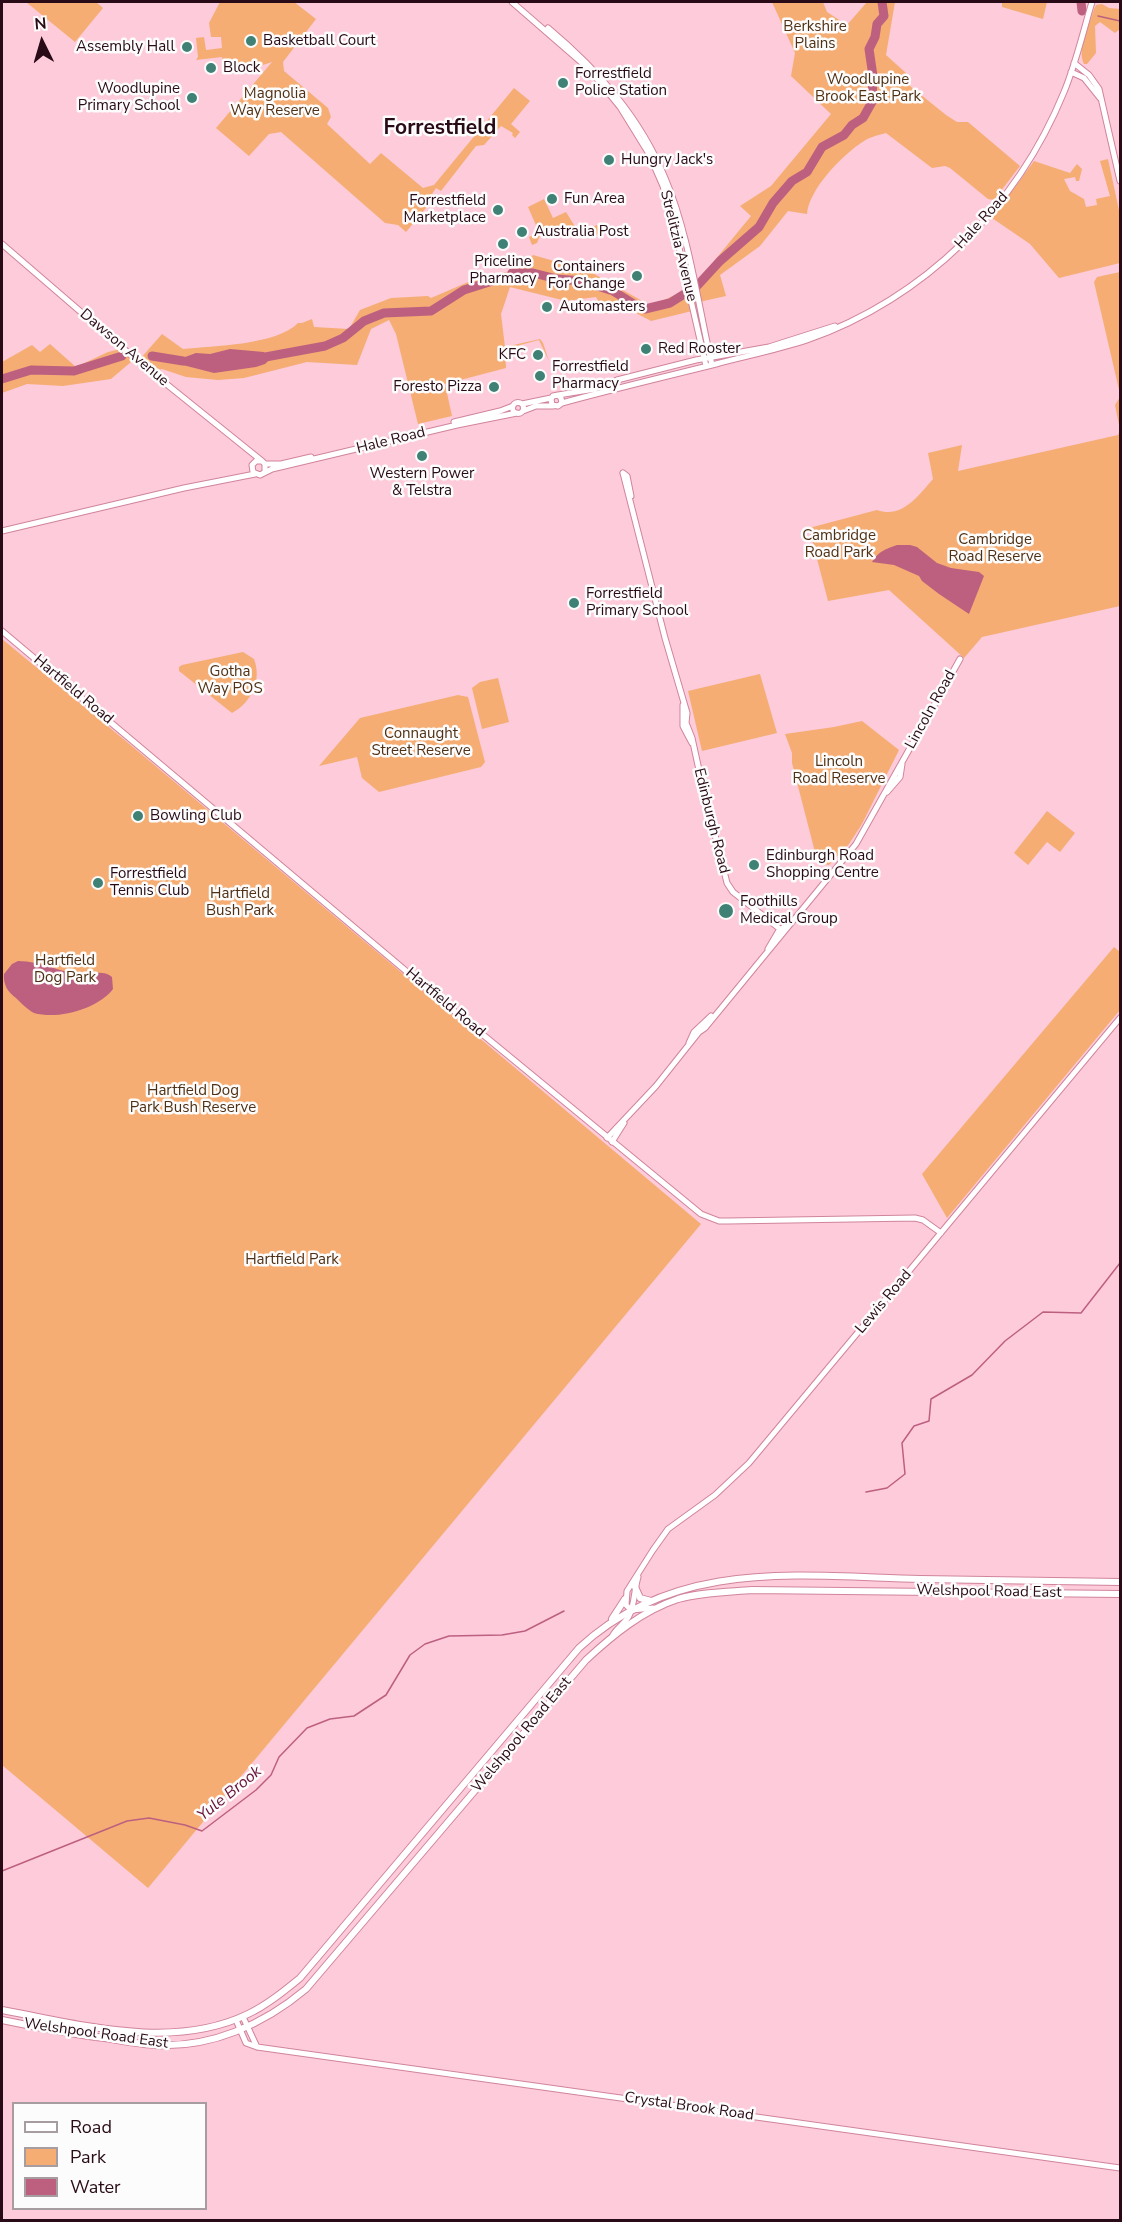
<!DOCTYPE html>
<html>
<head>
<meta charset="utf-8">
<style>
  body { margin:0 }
  #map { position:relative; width:1122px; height:2222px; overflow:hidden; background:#fdcbda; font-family:"Nunito Sans",sans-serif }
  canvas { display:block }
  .frame { position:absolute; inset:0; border:3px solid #280b16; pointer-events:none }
  .legend { position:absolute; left:12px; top:2102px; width:195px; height:108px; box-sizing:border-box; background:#fcfcfc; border:2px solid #a79ca0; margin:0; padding:8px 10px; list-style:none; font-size:18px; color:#280b16 }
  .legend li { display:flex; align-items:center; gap:12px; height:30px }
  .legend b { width:30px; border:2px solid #a79ca0 }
  .north { position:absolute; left:12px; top:12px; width:60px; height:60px; -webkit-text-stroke:4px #fcfcfc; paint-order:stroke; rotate:355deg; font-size:16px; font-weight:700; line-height:24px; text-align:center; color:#280b16 }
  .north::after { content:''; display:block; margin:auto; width:21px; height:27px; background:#280b16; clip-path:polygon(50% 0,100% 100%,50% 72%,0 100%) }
</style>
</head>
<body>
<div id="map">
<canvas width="1122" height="2222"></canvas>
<div class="frame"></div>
<ul class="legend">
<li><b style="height:8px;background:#fff"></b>Road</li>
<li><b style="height:16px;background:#f5ad73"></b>Park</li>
<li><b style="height:16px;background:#bd6080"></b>Water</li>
</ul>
<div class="north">N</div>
</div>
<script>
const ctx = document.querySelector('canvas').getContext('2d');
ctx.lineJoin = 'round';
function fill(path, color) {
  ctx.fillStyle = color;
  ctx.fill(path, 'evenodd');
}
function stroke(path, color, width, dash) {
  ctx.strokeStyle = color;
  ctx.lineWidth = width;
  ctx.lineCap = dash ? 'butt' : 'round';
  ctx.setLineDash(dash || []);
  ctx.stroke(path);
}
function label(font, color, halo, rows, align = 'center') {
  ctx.font = font + ' "Nunito Sans",sans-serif';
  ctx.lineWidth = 5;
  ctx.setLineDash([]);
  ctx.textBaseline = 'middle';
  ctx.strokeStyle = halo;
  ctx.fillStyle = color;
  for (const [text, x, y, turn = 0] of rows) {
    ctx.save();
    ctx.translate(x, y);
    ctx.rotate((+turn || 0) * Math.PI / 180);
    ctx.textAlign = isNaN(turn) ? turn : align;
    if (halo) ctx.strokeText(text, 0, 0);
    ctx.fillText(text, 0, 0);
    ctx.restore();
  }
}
const green = new Path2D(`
  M 26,2 L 96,2 L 103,8 L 75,42 Z
  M 220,2 L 294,2 L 316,19 L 283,62 L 284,71 L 328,108 L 331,117 L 327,124 L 370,164 L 381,153 L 423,188 L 434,185 L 514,88 L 530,101 L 511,124 L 520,132 L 515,138 L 512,135 L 513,133 L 501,126 L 484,145 L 476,146 L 441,191 L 436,188 L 432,194 L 435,197 L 406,232 L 398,225 L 385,223 L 281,132 L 269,134 L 249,156 L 216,128 L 272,62 L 239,73 L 225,74 L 222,57 L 196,60 L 198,57 L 196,38 L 204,37 L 206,50 L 222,48 L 221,37 L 211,37 L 209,23 Z
  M 772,2 L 823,2 L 827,12 L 847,25 L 867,2 L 895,2 L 886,55 L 906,73 L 910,86 L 946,115 L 957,122 L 968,122 L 1020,166 L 994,200 L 988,199 L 950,168 L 945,166 L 932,168 L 886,133 C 879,135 870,137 864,141 C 843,154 809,189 807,214 L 788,211 L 760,246 L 720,275 L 726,296 L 699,302 L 692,311 L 651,321 L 623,306 L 606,314 L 596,297 L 566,301 L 510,287 L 501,314 L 505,347 L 540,339 L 543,343 L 549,361 L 539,340 L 505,349 L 506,368 L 445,384 L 452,416 L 418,424 L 396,334 L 389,320 L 371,329 L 357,365 L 307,362 L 244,378 L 218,380 L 186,377 L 162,369 L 154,371 L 131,362 L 111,379 L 63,386 L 27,384 L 2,393 L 2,362 L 32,345 L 40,352 L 50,344 L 76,367 L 108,352 L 125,348 L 140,359 L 162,334 L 183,349 C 213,346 277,345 298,323 L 302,323 L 312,319 L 314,327 L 349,329 L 360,310 L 391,298 L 428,296 L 431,298 L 473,280 L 518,269 L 533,255 L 589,271 L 651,306 L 688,289 L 701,277 L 751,216 L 740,206 L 771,186 L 831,114 L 791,76 L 795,53 Z
  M 1002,2 L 1047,2 L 1043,19 L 1002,7 Z
  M 1102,4 L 1109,8 L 1120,9 L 1120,29 L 1115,33 L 1100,22 L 1095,26 L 1096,53 L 1087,64 L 1084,64 C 1076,49 1090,24 1094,9 L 1096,5 Z
  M 1108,159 L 1120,215 L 1120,263 L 1059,278 L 1030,244 L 992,218 L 1034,161 L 1070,173 L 1077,164 L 1082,169 L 1079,181 L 1076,181 L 1075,177 L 1064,179 L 1070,191 L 1084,199 L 1086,207 L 1097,205 L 1096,199 L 1110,196 L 1100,161 Z
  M 544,199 L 553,218 L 566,212 L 574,225 L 577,227 L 582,225 L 584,230 L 597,225 L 601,233 L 593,236 C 579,230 554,225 541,233 L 537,243 L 532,245 L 529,237 L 539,232 L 528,207 Z
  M 1120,272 L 1120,394 L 1094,282 L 1097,277 Z
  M 1120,397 L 1120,606 L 982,637 L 964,658 L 889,590 L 828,601 L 809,528 L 877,510 C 902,519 918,496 933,479 L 928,453 L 962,445 L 958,471 L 1118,435 L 1120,430 L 1115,405 Z
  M 2,639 L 127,742 L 701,1224 L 148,1888 L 2,1765 Z
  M 243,652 L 254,659 C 262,680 252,702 232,713 L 179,671 L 179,667 L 182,665 Z
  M 760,674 L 777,733 L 702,751 L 688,691 Z
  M 498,678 L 509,722 L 482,729 L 472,688 L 480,682 Z
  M 458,695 L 468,697 L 485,762 L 481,767 L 379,792 L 362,778 L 357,757 L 319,766 L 360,718 Z
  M 862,721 L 899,750 L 862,824 L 849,844 L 829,865 C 822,864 818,862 816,856 L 792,763 L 792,753 L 785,734 L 834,727 Z
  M 1047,811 L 1075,833 L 1060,852 L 1047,842 L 1028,865 L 1014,853 Z
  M 1114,947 L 1120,952 L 1120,1010 L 947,1218 L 922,1174 Z`);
const water = new Path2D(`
  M 230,349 L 264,352 L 270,359 L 265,364 L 256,367 L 214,373 L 171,362 L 172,357 L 185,357 L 196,353 L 210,354 Z
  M 897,545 L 910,545 L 917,547 L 937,563 L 951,568 L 979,572 L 984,576 L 969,614 L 939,594 L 922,581 L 919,576 L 894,565 L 872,562 C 878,552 885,549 897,545 Z
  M 18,961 C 42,961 63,974 84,974 C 94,974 103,970 112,977 L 113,989 C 98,1009 58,1020 34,1013 C 28,1010 21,1003 16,998 C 8,992 3,985 4,974 L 12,964 Z`);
const stream = new Path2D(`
  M 1098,16 L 1120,21
  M 866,1492 L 887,1488 L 905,1474 L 902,1443 L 914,1426 L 929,1421 L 931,1399 L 972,1375 L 1005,1341 L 1043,1312 L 1081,1313 L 1120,1263
  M 2,1871 L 127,1821 L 149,1818 L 185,1825 L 202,1831 L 256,1790 L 271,1775 L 279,1757 L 307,1728 L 330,1719 L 354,1716 L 386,1695 L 410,1655 L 425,1644 L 449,1636 L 502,1635 L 525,1631 L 564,1611`);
const river = new Path2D(`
  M 1081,2 L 1082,11
  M 512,273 L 533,273 L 557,279 L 582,281 L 610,290
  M 613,291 L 637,306 L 645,309 L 670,303 L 697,286 L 720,261 L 759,227 L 773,203 L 792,181 L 807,172 L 822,147 L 844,135 L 852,125 L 863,118 L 872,102 L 873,76 L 869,49 L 875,37 L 877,24 L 884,16 L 882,2
  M 152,356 L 183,361
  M 260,358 L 325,346 L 343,338 L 364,321 L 384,313 L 431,311 L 464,290 L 505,277
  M 2,379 L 31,370 L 74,371 L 122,356`);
const secondary = new Path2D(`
  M 512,2 L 588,68 L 620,107 L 649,154 L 663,186 L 671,213 L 706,366
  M 548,28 C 598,70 640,117 665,178 C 689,234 698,305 712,365
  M 1074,63 L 1089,75 L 1099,89 L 1120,181
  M 1071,72 L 1084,78 L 1100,98
  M 2,244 L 139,362 L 262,461
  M 558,395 L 595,389 L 617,380 L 696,360 L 769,347 L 835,326
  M512.5 408a5.5 5.5 0 1 1 11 0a5.5 5.5 0 1 1-11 0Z
  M 562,403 L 561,398 L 558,395 L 553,396 L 551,399 L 552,405 L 558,406 L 562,403 C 613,389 664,377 716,364 C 746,356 777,350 807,340 C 925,298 1017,207 1064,92 C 1076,63 1083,32 1092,2
  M 522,404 L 551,398
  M 523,411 L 536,406 L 553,406
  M 454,422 L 500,411 L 513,406
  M 265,464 L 281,464 L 311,457
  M 265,471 L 265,464 L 262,461 L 256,461 L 252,465 L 253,472 L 260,475 L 272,469 L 457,425 L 517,413
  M 623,473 L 665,638 L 687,713 L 686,723 L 692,738 L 701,779 L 727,883 L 733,892 L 780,929 L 782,933
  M 623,473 L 627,476 L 631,496
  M 2,531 L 184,488 L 255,474
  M 2,631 L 431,992 L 701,1214 L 719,1221 L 728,1221 L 915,1218 L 923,1220 L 941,1233
  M 683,705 L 683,726 L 692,743
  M 887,792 L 900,777 L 902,764
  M 768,949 L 778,932 L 790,922
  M 689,1043 L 694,1032 L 711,1016
  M 607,1138 L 656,1086 L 699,1032 L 705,1028 L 856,844 L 960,659
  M 612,1142 L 624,1123
  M 653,1608 L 631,1610 L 626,1605 L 627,1591 L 653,1550 L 668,1529 L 715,1495 L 749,1463 L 1120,1018
  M 613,1635 C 617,1628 625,1623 629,1616 C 635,1604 634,1590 638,1577
  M 243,2017 L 257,2047
  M 236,2020 L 246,2043 L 257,2047 L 1120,2168`);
const primary = new Path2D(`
  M 635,1587 L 640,1598 L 651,1601
  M 612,1619 L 625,1599
  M 2,2010 C 80,2024 172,2051 248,2014 C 267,2005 284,1991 300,1978 L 579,1648 C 676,1558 799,1576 920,1579 C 987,1580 1054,1581 1120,1582
  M 2,2020 C 36,2027 70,2034 105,2038 C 122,2041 138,2044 155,2045 C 211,2048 263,2025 306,1989 L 586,1660 C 613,1635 642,1611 678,1599 C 702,1592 728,1592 752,1590 L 1120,1594`);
const markers = [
  [251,41,6,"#3f8275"],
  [187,47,6,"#3f8275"],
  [211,68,6,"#3f8275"],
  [563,83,6,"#3f8275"],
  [192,98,6,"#3f8275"],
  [609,160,6,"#3f8275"],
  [552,199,6,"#3f8275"],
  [498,210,6,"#3f8275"],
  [522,232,6,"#3f8275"],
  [503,244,6,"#3f8275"],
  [637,276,6,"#3f8275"],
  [547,307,6,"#3f8275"],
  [646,349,6,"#3f8275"],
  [538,355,6,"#3f8275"],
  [540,376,6,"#3f8275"],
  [494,387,6,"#3f8275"],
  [422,456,6,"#3f8275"],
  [574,603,6,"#3f8275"],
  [138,816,6,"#3f8275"],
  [754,865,6,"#3f8275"],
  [98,883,6,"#3f8275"],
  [726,911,8,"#3f8275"]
];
const parkNames = [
  ["Berkshire",815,27],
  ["Plains",815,44],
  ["Woodlupine",868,80],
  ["Brook East Park",868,97],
  ["Magnolia",275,94],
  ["Way Reserve",275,111],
  ["Cambridge",839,536],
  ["Road Park",839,553],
  ["Cambridge",995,540],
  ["Road Reserve",995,557],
  ["Gotha",230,672],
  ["Way POS",230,689],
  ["Connaught",421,734],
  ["Street Reserve",421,751],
  ["Lincoln",839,762],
  ["Road Reserve",839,779],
  ["Hartfield",240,894],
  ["Bush Park",240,911],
  ["Hartfield",65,961],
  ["Dog Park",65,978],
  ["Hartfield Dog",193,1091],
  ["Park Bush Reserve",193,1108],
  ["Hartfield Park",292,1260]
];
const poiNames = [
  ["Basketball Court",263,41],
  ["Assembly Hall",175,47,"right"],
  ["Block",223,68],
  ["Forrestfield",575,74],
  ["Police Station",575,91],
  ["Woodlupine",180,89,"right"],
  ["Primary School",180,106,"right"],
  ["Hungry Jack's",621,160],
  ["Fun Area",564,199],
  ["Forrestfield",486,201,"right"],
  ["Marketplace",486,218,"right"],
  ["Australia Post",534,232],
  ["Priceline",503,262,"center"],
  ["Pharmacy",503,279,"center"],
  ["Containers",625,267,"right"],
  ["For Change",625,284,"right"],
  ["Automasters",559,307],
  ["Red Rooster",658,349],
  ["KFC",526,355,"right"],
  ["Forrestfield",552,367],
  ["Pharmacy",552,384],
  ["Foresto Pizza",482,387,"right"],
  ["Western Power",422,474,"center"],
  ["& Telstra",422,491,"center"],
  ["Forrestfield",586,594],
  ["Primary School",586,611],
  ["Bowling Club",150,816],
  ["Edinburgh Road",766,856],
  ["Shopping Centre",766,873],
  ["Forrestfield",110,874],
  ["Tennis Club",110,891],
  ["Foothills",740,902],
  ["Medical Group",740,919]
];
const streetNames = [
  ["Hale Road",982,221,-48],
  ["Strelitzia Avenue",678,246,76],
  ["Dawson Avenue",124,348,40],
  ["Hale Road",391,441,-14],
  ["Hartfield Road",73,690,40],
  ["Lincoln Road",931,710,-61],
  ["Edinburgh Road",711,821,76],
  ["Hartfield Road",445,1003,40],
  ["Lewis Road",884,1302,-50],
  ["Welshpool Road East",989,1592,1],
  ["Welshpool Road East",522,1735,-50],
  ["Welshpool Road East",96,2034,8],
  ["Crystal Brook Road",689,2107,8]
];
const waterNames = [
  ["Yule Brook",230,1794,-39]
];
const districtNames = [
  ["Forrestfield",440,129]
];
fill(green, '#f5ad73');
fill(water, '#bd6080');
stroke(stream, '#bd6080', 1.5);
stroke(river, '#bd6080', 9);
stroke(secondary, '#d1849c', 7);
stroke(primary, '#d1849c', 8);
stroke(secondary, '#fff', 5);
stroke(primary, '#fff', 6);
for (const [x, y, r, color] of markers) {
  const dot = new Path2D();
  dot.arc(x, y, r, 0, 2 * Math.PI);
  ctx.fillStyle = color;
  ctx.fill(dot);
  stroke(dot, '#fcfcfc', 2);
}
label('15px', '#503014', '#fcfcfc', parkNames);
label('15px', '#280b16', '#fcfcfc', poiNames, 'left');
label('15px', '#280b16', '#fcfcfc', streetNames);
label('italic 16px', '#691138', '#fcfcfc', waterNames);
label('bold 21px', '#280b16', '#fcfcfc', districtNames);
</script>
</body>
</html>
